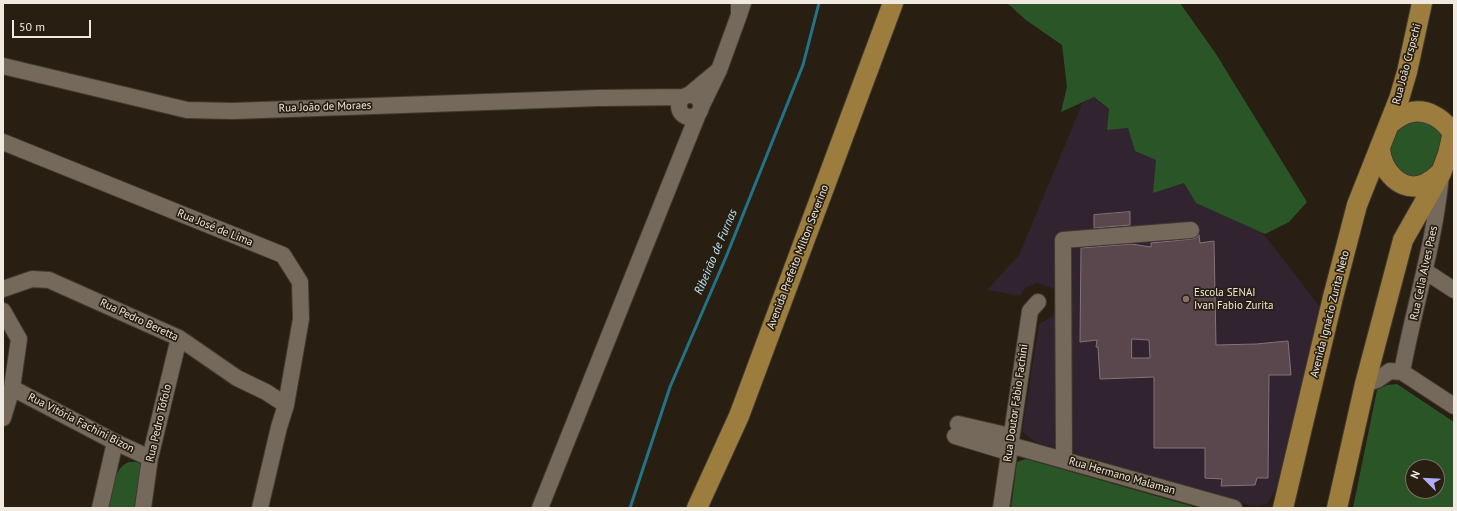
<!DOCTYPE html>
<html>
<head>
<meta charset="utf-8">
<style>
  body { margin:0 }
  #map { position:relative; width:1457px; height:511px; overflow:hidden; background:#281f12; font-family:"PT Sans",sans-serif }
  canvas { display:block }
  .frame { position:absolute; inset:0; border:4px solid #efe9e0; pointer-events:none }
  .north { position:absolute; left:1405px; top:459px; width:40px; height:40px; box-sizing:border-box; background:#281f12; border:1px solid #787064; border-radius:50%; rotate:294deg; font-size:11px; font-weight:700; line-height:16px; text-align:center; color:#efe9e0 }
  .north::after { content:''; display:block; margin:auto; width:14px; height:18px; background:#aeaefb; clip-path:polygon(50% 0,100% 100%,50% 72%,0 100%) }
  .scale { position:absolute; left:12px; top:20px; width:79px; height:18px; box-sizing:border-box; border:2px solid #efe9e0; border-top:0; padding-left:5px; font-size:12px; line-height:14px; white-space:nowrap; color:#efe9e0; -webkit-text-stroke:3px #281f12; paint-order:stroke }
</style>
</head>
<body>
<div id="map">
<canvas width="1457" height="511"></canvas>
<div class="frame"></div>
<div class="north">N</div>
<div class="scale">50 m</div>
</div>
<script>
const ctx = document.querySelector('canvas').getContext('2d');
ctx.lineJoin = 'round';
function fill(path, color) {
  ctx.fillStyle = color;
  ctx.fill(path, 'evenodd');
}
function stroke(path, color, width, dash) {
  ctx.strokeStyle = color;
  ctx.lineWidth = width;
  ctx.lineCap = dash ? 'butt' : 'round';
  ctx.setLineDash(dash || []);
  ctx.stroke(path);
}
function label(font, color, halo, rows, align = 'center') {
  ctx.font = font + ' "PT Sans",sans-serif';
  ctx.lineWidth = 3.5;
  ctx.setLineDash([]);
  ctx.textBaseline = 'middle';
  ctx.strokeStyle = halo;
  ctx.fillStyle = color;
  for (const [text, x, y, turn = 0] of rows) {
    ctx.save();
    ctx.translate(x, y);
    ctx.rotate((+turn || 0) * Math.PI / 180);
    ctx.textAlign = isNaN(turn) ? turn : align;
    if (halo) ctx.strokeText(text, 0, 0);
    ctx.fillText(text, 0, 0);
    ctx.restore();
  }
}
const education = new Path2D(`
  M 1087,92 L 1266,237 L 1323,311 L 1279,484 L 1267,504 L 1252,506 L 1036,442 L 1022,432 L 1039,324 L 1052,317 L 1058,302 L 1054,289 L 1037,283 L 1026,287 L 1020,296 L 987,290 L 1019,255 Z`);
const green = new Path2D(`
  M 1007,3 L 1180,3 L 1216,54 L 1307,202 L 1289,222 L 1265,234 L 1196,203 L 1184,183 L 1153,193 L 1156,160 L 1135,151 L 1128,128 L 1107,130 L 1109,109 L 1094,97 L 1061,112 L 1067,87 L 1062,45 L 1026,20 Z
  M 1420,118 L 1443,134 L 1443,161 L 1420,177 L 1410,176 L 1401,172 L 1394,165 L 1390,157 L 1390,138 L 1395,129 Z
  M 1397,384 L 1454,422 L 1454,508 L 1353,508 L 1377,390 L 1387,385 ZM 1413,467 L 1437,467 L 1437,491 L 1413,491 Z
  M 1026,459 L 1198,508 L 1011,508 L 1017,462 Z
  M 129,462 L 137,462 L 141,464 L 134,508 L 109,508 C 112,494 113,467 129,462 Z`);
const stream = new Path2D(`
  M 630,508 L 670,387 L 726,257 L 803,65 L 819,3`);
const building = new Path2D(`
  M 1130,212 L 1130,225 L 1094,228 L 1094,215 Z
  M 1199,235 L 1200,243 L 1214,241 L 1216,345 L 1256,344 L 1288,341 L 1291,375 L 1269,375 L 1268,478 L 1257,478 L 1255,485 L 1221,486 L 1222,479 L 1205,478 L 1205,448 L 1154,448 L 1154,377 L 1100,379 L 1098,347 L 1096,347 L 1097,340 L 1080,342 L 1081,248 L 1131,244 L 1151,247 L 1151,243 L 1192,239 L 1196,238 ZM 1132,339 L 1149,340 L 1150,358 L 1132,358 Z`);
const minor = new Path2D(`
  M 739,3 L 739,15 L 743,3
  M 3,66 L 187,110 L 233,111 L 598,98 L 683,97
  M 719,70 L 739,15
  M679 106a11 11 0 1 1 22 0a11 11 0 1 1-22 0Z
  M 689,95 L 719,70 L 701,107
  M 3,142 L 283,255 L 300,282 L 301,319 L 286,405 L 279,427 L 260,508
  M 1425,271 L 1454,290
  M 3,289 L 32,279 L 49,280 L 179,338 L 237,378 L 266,392 L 286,405
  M 3,311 L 19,339 L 12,388 L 3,418
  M 1402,372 C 1414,306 1435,242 1441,175
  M 1402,372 L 1454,406
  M 1365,384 L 1377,380 L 1390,371 L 1402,372
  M 12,388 L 115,442 L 150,458
  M 958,424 L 1010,436
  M 955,436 L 1008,452
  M 1010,445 L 1234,508
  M 1064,460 L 1063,240 L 1191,230
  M 100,508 L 115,442
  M 143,508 L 150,458 L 179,338
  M 540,508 L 698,114
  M 1001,508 L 1030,311 L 1038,302`);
const major = new Path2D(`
  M 1389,124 C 1395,120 1401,115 1408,113 C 1427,107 1443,119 1453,133
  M 1380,149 C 1382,171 1401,194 1425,184 C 1431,181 1436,177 1440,173
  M 697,508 L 739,416 L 893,3
  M 1283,508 L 1333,297 L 1357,205 L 1399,99 L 1407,72 L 1422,3
  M 1337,508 L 1365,384 L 1403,240 L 1441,173 L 1448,154 L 1454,128`);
const markers = [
  [1186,299,4,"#8d6e63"]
];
const streetNames = [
  ["Rua João Crspschi",1407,64,-75],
  ["Rua João de Moraes",325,107,-2],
  ["Rua José de Lima",215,228,22],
  ["Avenida Prefeito Milton Severino",798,257,-69],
  ["Rua Celia Alves Paes",1424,273,-78],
  ["Avenida Ignácio Zurita Neto",1330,314,-76],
  ["Rua Pedro Beretta",139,320,25],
  ["Rua Doutor Fábio Fachini",1016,403,-82],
  ["Rua Vitória Fachini Bizon",81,423,27],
  ["Rua Pedro Tófolo",159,423,-77],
  ["Rua Hermano Malaman",1122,476,16]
];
const poiNames = [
  ["Escola SENAI",1194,293],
  ["Ivan Fabio Zurita",1194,306]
];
const waterNames = [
  ["Ribeirão de Furnas",716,252,-67]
];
fill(education, '#31232f');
fill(green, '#2a5527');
stroke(stream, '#227489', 3);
fill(building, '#59474d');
stroke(building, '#867279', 1);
stroke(minor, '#423a32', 18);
stroke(major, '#423a32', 22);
stroke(minor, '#74695a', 16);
stroke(major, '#9c7d3d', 20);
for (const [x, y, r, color] of markers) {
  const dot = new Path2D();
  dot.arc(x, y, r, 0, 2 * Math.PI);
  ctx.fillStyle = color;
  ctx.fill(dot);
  stroke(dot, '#281f12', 1.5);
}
label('11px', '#efe9e0', '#281f12', streetNames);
label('11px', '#efe9e0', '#281f12', poiNames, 'left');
label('italic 12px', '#b8e8f6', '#281f12', waterNames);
</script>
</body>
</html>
